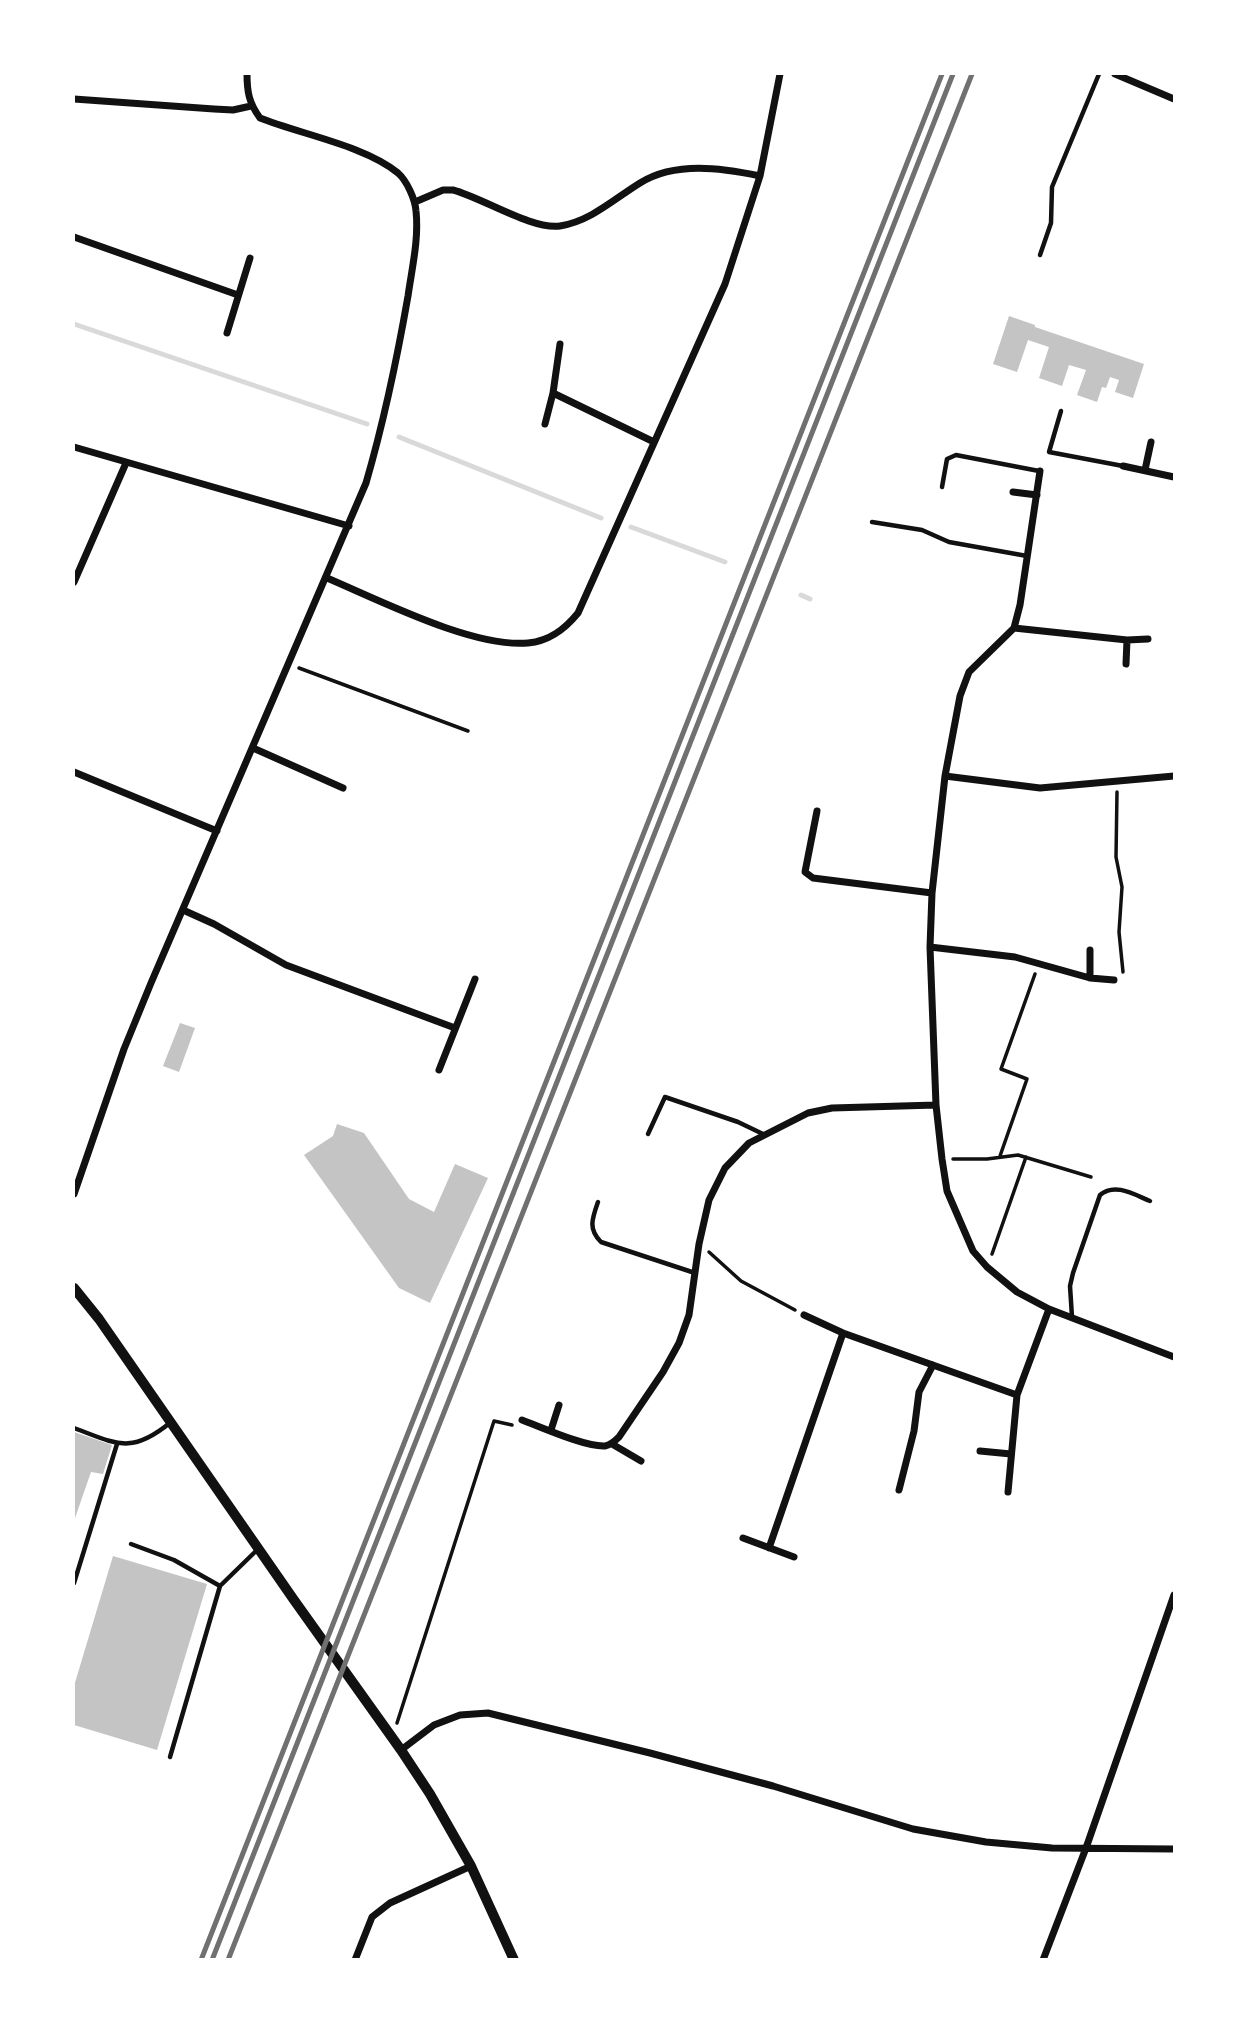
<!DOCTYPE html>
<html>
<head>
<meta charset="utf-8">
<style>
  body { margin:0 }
  #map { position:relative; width:1248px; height:2033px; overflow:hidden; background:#fff; font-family:"Roboto Condensed",sans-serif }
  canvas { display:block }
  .frame { position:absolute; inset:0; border:75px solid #fff; pointer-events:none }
</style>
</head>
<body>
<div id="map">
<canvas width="1248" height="2033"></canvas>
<div class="frame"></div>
</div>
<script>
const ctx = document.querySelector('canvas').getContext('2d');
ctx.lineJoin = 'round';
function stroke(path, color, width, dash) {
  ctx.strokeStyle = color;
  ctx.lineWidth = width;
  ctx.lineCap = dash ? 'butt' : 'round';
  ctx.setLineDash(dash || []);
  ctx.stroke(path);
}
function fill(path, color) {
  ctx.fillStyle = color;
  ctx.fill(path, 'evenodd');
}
const stream = new Path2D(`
  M 74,324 L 367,424
  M 399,437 L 601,518
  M 631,527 L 725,562
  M 801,595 L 810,599`);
const building = new Path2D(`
  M 1009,316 L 1035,325 L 1035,327 L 1144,364 L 1133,398 L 1115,392 L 1119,380 L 1110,377 L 1106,388 L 1102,387 L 1097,402 L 1077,395 L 1086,370 L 1069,365 L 1062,386 L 1039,378 L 1049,347 L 1028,340 L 1017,372 L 993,364 Z
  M 180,1023 L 195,1028 L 179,1072 L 163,1066 Z
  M 337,1124 L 364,1133 L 409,1199 L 434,1212 L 455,1164 L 488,1178 L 430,1303 L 399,1288 L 304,1155 L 333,1136 Z
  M 74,1432 L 112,1445 L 103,1474 L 91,1472 L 74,1521 Z
  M 113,1556 L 207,1584 L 157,1750 L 74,1725 L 74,1686 Z`);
const path = new Path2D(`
  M 299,668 L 468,731
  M 1117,792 L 1116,857 L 1122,887 L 1119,932 L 1123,972
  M 1000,1156 L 1027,1079 L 1001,1069 L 1035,974
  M 953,1159 L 987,1159 L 1018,1155 L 1091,1177
  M 709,1252 L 741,1281 L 795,1310
  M 992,1254 L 1026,1157
  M 397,1723 L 494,1421 L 512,1425`);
const service = new Path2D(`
  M 1040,255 L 1051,223 L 1052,187 L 1099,74
  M 1061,411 L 1049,452 L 1123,466
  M 942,487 L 947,459 L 956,455 L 1039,471
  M 872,522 L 922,530 L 949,542 L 1027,556
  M 648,1134 L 665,1097 L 738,1122 L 763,1134
  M 598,1202 C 592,1219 588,1229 601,1242 L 695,1273
  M 1072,1317 L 1070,1286 L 1073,1273 L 1100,1195 C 1115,1182 1135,1195 1150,1201
  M 74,1428 C 117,1444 131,1455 171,1422
  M 131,1544 L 174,1560 L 220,1586
  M 74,1583 L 117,1444
  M 170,1757 L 220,1586 L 257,1550`);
const minor = new Path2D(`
  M 1115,74 L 1174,99
  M 74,99 L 214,109 L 233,110 L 251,106
  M 415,202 L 443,190 L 453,190 C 483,198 532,230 560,226 C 591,221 614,199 640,183 C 675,161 722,168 760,176 L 780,74
  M 74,237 L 238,295
  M 227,333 L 250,258
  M 553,393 L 654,442
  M 545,424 L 553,393 L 560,344
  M 74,447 L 349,526
  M 1123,466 L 1174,477
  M 1145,470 L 1151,442
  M 1040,471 L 1020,605 L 1014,628 L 969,672 L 960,696 L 945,776 L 932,893 L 930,947 L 936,1105 L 942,1159 L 947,1191 L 973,1251 L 987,1267 L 1017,1292 L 1049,1309 L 1174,1357
  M 1013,492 L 1037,495
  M 327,578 C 379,600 473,648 528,643 C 550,641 565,629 578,613 L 725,284 L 760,176
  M 74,582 L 126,463
  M 1014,628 L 1127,640 L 1148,639
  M 1126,664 L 1127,640
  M 253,748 L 343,788
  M 74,772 L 217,831
  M 945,776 L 1040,788 L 1174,776
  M 817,811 L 805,872 L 813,878 L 932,893
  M 183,910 L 214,924 L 286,965 L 455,1028
  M 930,947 L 1015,957 L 1090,978 L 1114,980
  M 1090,978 L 1090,950
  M 439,1070 L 475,979
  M 74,1194 L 124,1049 L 151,983 L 366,483 C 384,421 397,359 408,296 C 412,268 419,239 416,211 C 415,199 407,181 398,173 C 366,146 300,134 260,118 C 249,103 247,92 247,74
  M 804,1315 L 843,1333 L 1017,1395
  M 522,1420 C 541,1427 585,1447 605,1446 C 611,1445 615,1441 619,1437 L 663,1372 L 679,1343 L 689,1315 L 699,1244 L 709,1200 L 725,1168 L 749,1143 L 808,1113 L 832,1108 L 936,1105
  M 551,1430 L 559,1405
  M 612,1444 L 641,1461
  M 980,1451 L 1011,1454
  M 899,1490 L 914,1431 L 919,1392 L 933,1365
  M 1008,1492 L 1017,1395 L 1049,1309
  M 743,1538 L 794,1557
  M 769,1548 L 843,1333
  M 401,1750 L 434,1725 L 460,1715 L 488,1713 L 650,1753 L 773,1786 L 913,1829 L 986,1842 L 1052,1848 L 1174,1849
  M 355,1960 L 372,1917 L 390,1903 L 471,1866
  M 1043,1960 L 1086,1848 L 1174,1595`);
const tertiary = new Path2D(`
  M 74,1288 L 99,1319 L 294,1600 L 401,1750 L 430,1794 L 471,1866 L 514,1960`);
const rail = new Path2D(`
  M 201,1960 L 942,74
  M 212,1960 L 953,74
  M 228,1960 L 972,74`);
stroke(stream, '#d9d9d9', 5);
fill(building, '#c4c4c4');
stroke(path, '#111', 3.5);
stroke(service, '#111', 4.5);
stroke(minor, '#111', 7);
stroke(tertiary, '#111', 10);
stroke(rail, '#707070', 5);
</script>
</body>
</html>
